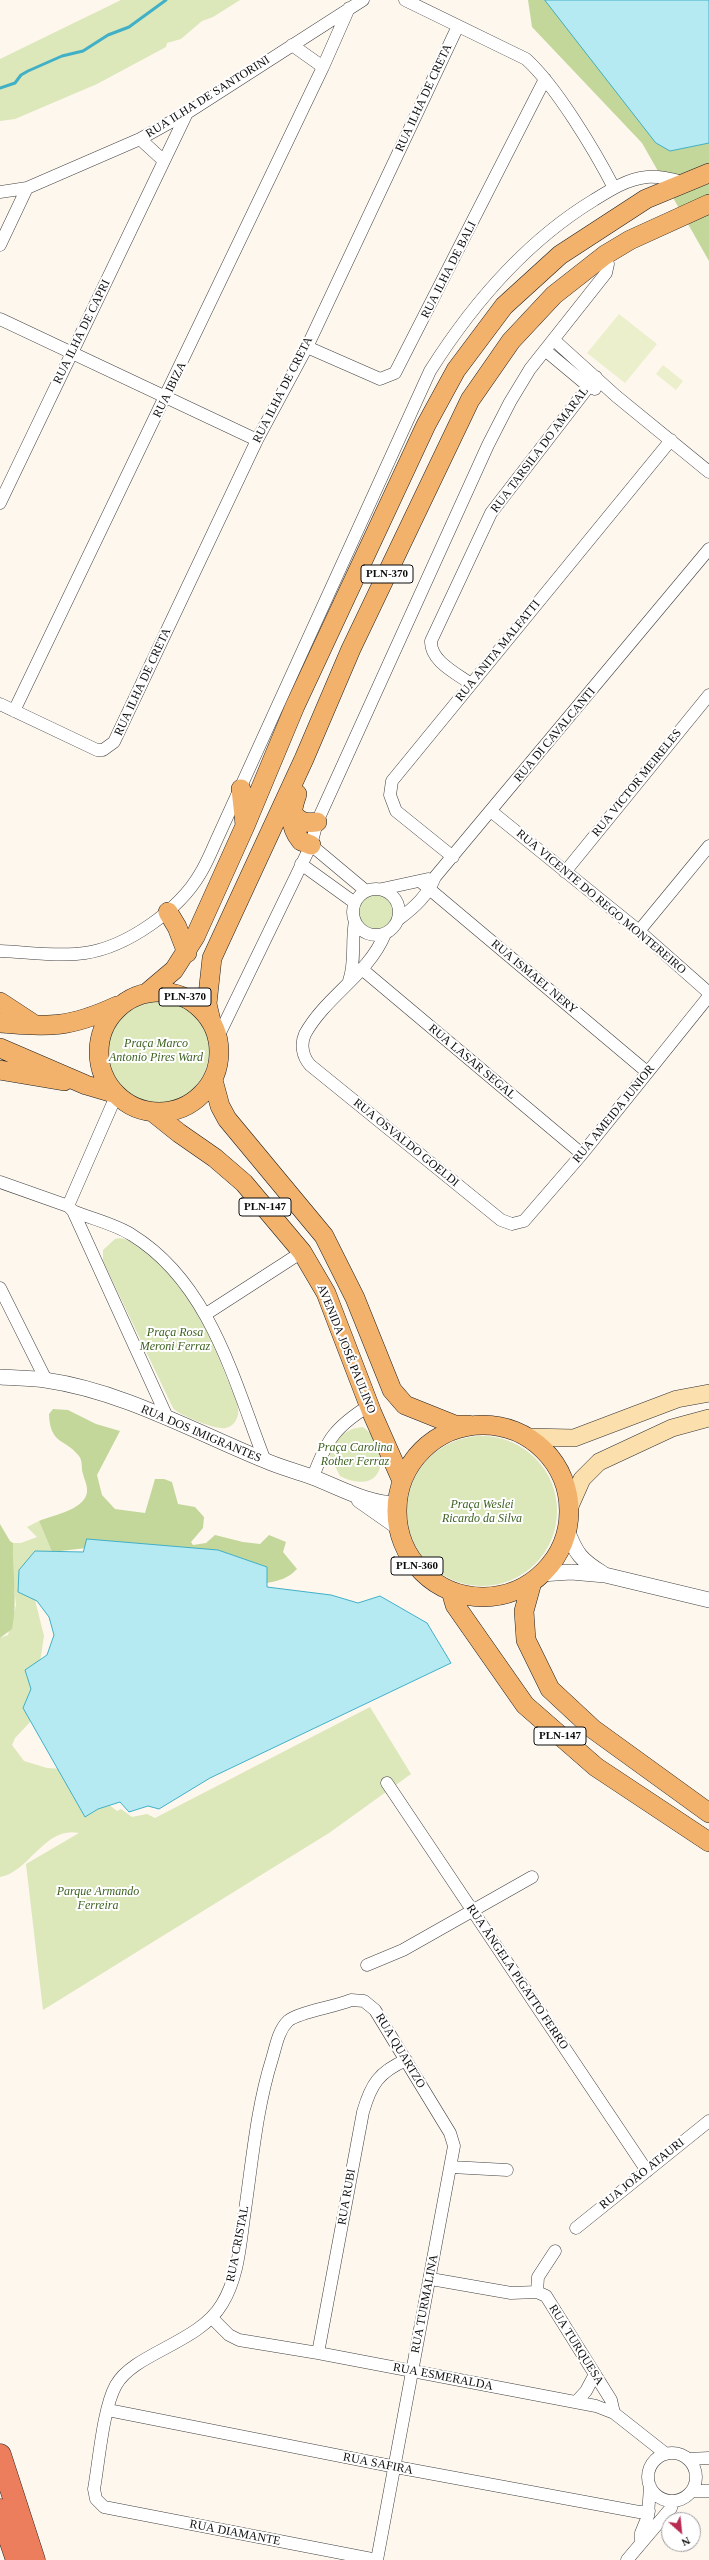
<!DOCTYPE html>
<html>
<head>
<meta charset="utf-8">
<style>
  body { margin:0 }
  #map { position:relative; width:709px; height:2560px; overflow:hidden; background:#fef7ee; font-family:"Times New Roman",serif }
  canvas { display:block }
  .north { position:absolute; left:661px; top:2512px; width:40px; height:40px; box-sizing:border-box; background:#fff; border:1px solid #9e9e9e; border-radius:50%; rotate:153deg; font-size:11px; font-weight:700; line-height:16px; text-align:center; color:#0d0d0d }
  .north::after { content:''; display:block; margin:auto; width:14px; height:18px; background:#b72c53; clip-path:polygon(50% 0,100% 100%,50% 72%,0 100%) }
</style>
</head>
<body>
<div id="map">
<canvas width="709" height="2560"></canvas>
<div class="north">N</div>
</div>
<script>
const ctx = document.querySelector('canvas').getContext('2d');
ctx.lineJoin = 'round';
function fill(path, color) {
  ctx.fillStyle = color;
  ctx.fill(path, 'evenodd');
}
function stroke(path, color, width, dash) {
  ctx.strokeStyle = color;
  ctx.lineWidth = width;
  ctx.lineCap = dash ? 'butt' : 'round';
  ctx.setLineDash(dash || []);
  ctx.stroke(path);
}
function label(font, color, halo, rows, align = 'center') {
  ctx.font = font + ' "Times New Roman",serif';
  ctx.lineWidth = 4;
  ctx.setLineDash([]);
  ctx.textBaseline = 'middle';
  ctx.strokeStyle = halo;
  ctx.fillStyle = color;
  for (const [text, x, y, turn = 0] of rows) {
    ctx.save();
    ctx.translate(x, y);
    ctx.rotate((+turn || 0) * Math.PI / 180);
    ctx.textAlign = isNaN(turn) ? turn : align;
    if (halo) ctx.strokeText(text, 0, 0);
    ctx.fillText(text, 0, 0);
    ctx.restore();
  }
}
const green = new Path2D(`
  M 121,0 L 240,0 L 213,17 L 202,21 L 181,39 L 167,43 L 166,47 L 97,84 L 15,119 L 0,121 L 0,59 Z
  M359 912a17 17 0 1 1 34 0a17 17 0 1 1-34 0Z
  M103 1051a53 53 0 1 1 106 0a53 53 0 1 1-106 0Z
  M 115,1239 C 125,1236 132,1243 140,1248 C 185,1278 209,1332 228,1381 C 232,1391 240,1404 238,1415 C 236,1422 232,1427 225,1428 C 216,1430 178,1415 173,1408 L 103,1261 L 103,1250 Z
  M 363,1427 C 392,1448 387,1499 340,1476 L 329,1454 C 337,1438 344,1429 363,1427 Z
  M407 1511a75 75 0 1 1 150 0a75 75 0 1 1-150 0Z
  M 39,1521 L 52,1552 L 28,1572 L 44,1636 L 31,1721 L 15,1738 L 12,1745 L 24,1761 L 47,1768 L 63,1769 L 117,1811 L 121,1809 L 132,1817 L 147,1814 L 155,1818 L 370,1707 L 411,1774 L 329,1833 L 43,2010 L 26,1864 L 79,1833 C 44,1826 30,1872 0,1877 L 0,1638 L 8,1635 L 16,1605 L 12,1564 L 13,1543 L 21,1543 L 37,1537 L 27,1527 Z`);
const forest = new Path2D(`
  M 528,0 L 709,0 L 709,261 L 642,143 L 532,27 Z
  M 53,1409 L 68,1410 L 96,1424 L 120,1431 L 97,1475 L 102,1495 L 115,1509 L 145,1513 L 155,1479 L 164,1479 L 172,1482 L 178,1504 L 195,1507 L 204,1517 L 203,1528 L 191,1542 L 193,1545 L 206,1543 L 215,1535 L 243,1542 L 260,1544 L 269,1535 L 286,1542 L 283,1552 L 297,1569 C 289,1578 279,1581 266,1583 L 112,1545 L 52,1552 L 39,1521 C 53,1515 89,1509 87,1489 C 87,1484 84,1479 83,1474 C 81,1469 83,1461 79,1456 C 65,1438 50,1445 49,1414 Z
  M 0,1524 L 10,1541 L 13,1543 C 12,1572 18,1600 12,1629 L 0,1638 Z`);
const pitch = new Path2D(`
  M 619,314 L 657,344 L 625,383 L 587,353 Z
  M 663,365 L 683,381 L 676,390 L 656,374 Z`);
const water = new Path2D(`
  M 545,0 L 709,0 L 709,143 L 670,151 L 656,143 Z
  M 87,1539 L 218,1550 L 267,1567 L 267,1587 L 331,1595 L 358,1603 L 380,1596 L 427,1623 L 451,1663 L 210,1778 L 159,1809 L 148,1806 L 129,1812 L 120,1802 L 98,1809 L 85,1817 L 23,1708 L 31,1689 L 25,1670 L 47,1655 L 54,1635 L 49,1617 L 37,1601 L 18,1592 L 19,1570 L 35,1551 L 83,1552 Z`);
const stream = new Path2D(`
  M 0,88 L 15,83 L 21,75 L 28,71 L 62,56 L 83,51 L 108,35 L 129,27 L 166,0`);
const minor = new Path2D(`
  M 405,0 L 526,59 C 556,86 595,151 614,188
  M 292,45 L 323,67 L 349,8
  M 140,139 L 164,161 L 187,113
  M 0,192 L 27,188 L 140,139 L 187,113 L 363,0
  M 0,245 L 27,188
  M 0,319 L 257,440
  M 554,340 L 616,396 L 709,472
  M 307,347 L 380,379 L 395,373 L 545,79
  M 546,351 L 588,386 L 595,389
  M 0,503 L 164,161
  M 471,684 C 456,673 430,661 431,641 L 491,513 L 596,377
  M 0,704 L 97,750 L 103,750 L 114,742 L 257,440 L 307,347 L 458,26
  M 14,711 L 323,67
  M 492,812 L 639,931 L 709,993
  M 311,845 L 366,891
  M 453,857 L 396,811 L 390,795 L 392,781 L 671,440
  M 301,864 L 355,903
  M 565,872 L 709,695
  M 421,882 L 647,1072
  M353 912a23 23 0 1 1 46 0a23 23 0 1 1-46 0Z
  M 382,889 L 428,879
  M 399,919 C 415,907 428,895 435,877 L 709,549
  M 639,931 L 709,846
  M 385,934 C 368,975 326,996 305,1034 C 300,1045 303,1057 310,1065 L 501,1220 L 512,1224 L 524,1221 L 582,1154 L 709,996
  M 0,951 C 27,952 58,957 85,953 C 127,947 179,910 200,874 C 207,863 212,850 217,839 L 430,371 C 473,303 525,242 594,200 C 610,190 627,179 647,177 C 659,176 671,179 683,182
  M 363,970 L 582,1154
  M 349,981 C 356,961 351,942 355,921
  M 218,1037 L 311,845 L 317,822 L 488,445 L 510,402 L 530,369 L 606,273 L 608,264 L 605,255
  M 0,1182 L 68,1206 L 73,1211 C 92,1219 115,1224 132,1235 C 210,1283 234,1381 265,1461
  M 68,1206 L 116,1096
  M 73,1211 L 167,1417
  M 0,1288 L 46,1380
  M 206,1314 L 302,1252
  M 313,1477 C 327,1439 335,1427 370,1405
  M 387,1783 L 647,2171
  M 367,1965 L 403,1950 L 532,1877
  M 351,2000 L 364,2001 L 375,2010 L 450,2133 L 454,2146 L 377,2560 L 104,2507 L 96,2499 L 94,2489 C 99,2461 103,2408 116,2385 C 134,2353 199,2343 222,2304 C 238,2278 240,2246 244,2217 C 252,2164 256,2110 272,2059 C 276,2046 278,2031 288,2021 C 298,2012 335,2007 351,2000 Z
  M 451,2167 L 507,2170
  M 576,2228 L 709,2121
  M 431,2279 L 511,2293 L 537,2292 L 546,2296 L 611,2400 L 614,2413
  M 537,2292 L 538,2277 L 555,2251
  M 213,2319 L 229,2335 L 239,2340 L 318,2353 L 596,2406 L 614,2413 L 666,2454
  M 318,2353 L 363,2112 C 371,2084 379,2072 406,2060
  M 576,2402 L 586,2391 L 595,2374
  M 108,2410 L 396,2467 L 639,2512 L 649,2511
  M648 2477a24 24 0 1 1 48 0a24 24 0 1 1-48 0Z
  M 688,2459 L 709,2458
  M 693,2491 L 709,2491
  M 641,2540 L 641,2533 L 648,2516 L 650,2486
  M 627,2560 L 671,2508 L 673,2502`);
const tertiary = new Path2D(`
  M 0,1377 C 15,1378 30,1378 45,1380 C 122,1391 193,1431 264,1460 C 279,1467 296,1471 312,1477 C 341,1488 367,1504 398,1504
  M 359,1500 L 399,1528
  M 567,1530 C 576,1554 581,1560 602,1573
  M 541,1574 L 571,1572 L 605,1575 L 709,1600`);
const secondary = new Path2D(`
  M 528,1437 L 574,1438 L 677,1399 L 709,1393
  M 570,1506 L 582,1479 L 599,1462 L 672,1428 L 709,1418`);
const primary = new Path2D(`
  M 241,789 L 245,825
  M 297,794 C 291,812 288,825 301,841 L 311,845
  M 291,810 C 297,821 305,824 317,822
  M 168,912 L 177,927 L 187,953
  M99 1052a60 60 0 1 1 120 0a60 60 0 1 1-120 0Z
  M 148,992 L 174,970 L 195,937 L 245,826 L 295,706 L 426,425 L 456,370 L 504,306 L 560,255 L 646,199 L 709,173
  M 0,1002 L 35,1025
  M 211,1021 L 207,1004 L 212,958 L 304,759 L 351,649 L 470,400 L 511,341 L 554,295 L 605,255 L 630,240 L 709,204
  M 0,1023 C 51,1027 69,1028 117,1006
  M 0,1048 L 86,1085 L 113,1093
  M 0,1070 L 64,1081
  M 213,1080 L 220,1106 L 227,1119 L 324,1236 L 355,1298 L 392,1390 L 405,1405 L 455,1425 L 469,1425
  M 154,1113 L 179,1133 L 215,1158 L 244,1183 L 302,1252 L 326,1293 L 372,1413 L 402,1481
  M397 1511a86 86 0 1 1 172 0a86 86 0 1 1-172 0Z
  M 532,1582 L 524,1611 L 526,1640 L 550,1689 L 593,1729 L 709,1813
  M 451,1591 L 455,1605 L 525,1705 L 596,1767 L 709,1842`);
const motorway = new Path2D(`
  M 0,2455 L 34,2560
  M 0,2510 L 17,2560`);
const shields = [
  [387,574,52],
  [185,997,52],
  [265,1207,52],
  [417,1566,52],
  [560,1736,52]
];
const shieldNames = [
  ["PLN-370",387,574],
  ["PLN-370",185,997],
  ["PLN-147",265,1207],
  ["PLN-360",417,1566],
  ["PLN-147",560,1736]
];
const streetNames = [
  ["RUA ILHA DE SANTORINI",208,97,-32],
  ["RUA ILHA DE CRETA",424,98,-65],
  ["RUA ILHA DE BALI",449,270,-63],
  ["RUA ILHA DE CAPRI",82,332,-64],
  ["RUA IBIZA",170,390,-64],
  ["RUA ILHA DE CRETA",283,390,-63],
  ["RUA TARSILA DO AMARAL",540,450,-53],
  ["RUA ANITA MALFATTI",498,651,-51],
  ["RUA ILHA DE CRETA",143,682,-65],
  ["RUA DI CAVALCANTI",555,735,-50],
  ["RUA VICTOR MEIRELES",637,783,-51],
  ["RUA VICENTE DO REGO MONTEREIRO",601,902,40],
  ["RUA ISMAEL NERY",534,977,40],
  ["RUA LASAR SEGAL",472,1062,40],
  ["RUA AMEIDA JUNIOR",614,1114,-51],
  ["RUA OSVALDO GOELDI",406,1143,39],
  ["AVENIDA JOSÉ PAULINO",346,1349,68],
  ["RUA DOS IMIGRANTES",201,1434,23],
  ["RUA ÂNGELA PIGATTO FERRO",517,1977,56],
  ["RUA QUARTZO",400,2051,59],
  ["RUA JOÃO ATAURI",642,2174,-39],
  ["RUA RUBI",347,2197,-80],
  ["RUA CRISTAL",238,2244,-79],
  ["RUA TURMALINA",425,2304,-79],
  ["RUA TURQUESA",576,2345,58],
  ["RUA ESMERALDA",443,2377,11],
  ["RUA SAFIRA",378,2464,11],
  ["RUA DIAMANTE",235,2533,11]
];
const parkNames = [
  ["Praça Marco",156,1044],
  ["Antonio Pires Ward",156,1058],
  ["Praça Rosa",175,1333],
  ["Meroni Ferraz",175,1347],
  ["Praça Carolina",355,1448],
  ["Rother Ferraz",355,1462],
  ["Praça Weslei",482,1505],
  ["Ricardo da Silva",482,1519],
  ["Parque Armando",98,1892],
  ["Ferreira",98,1906]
];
fill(green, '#dce7ba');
fill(forest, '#c3d79a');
fill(pitch, '#ebefcb');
fill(water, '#b6eaf3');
stroke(water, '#40b0c7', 1);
stroke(stream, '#40b0c7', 3);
stroke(minor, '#404040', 13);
stroke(tertiary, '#404040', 16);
stroke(secondary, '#2f2f2f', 18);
stroke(primary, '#1e1e1e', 20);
stroke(motorway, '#1e1e1e', 23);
stroke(minor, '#fff', 12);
stroke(tertiary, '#fff', 15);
stroke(secondary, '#fbe0ad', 17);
stroke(primary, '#f2b26b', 19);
stroke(motorway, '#ed7e5d', 22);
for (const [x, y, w] of shields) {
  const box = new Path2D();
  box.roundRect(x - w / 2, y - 9, w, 18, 3);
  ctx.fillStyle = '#fff';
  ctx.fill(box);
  stroke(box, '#0d0d0d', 1);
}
label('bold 11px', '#0d0d0d', null, shieldNames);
label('12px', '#0d0d0d', '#fff', streetNames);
label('italic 12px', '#3d6221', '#fff', parkNames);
</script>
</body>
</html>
